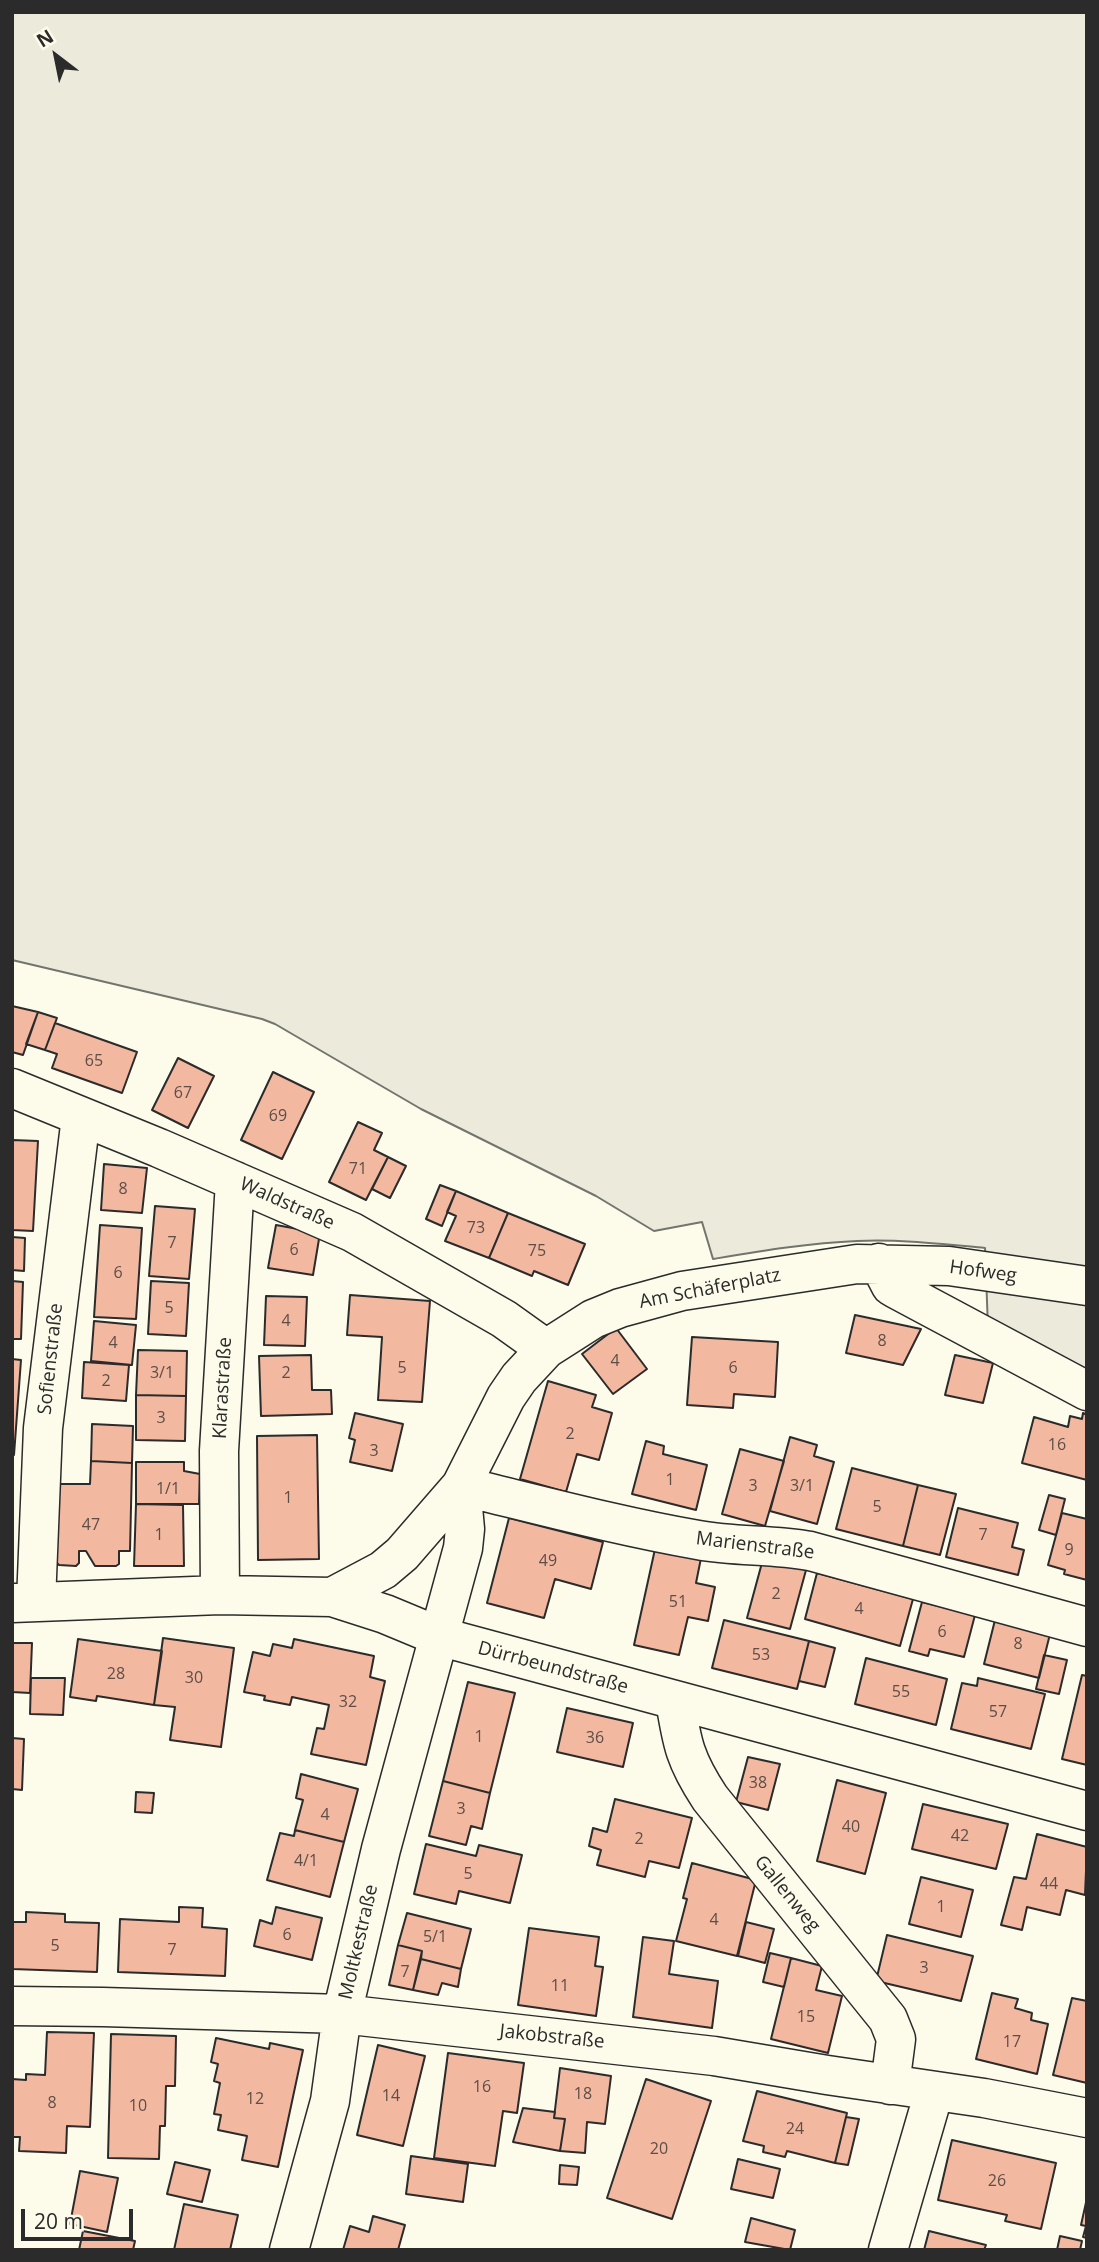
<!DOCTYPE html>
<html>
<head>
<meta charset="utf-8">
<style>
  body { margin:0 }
  #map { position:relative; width:1099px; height:2262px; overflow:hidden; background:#fdfbea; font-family:"Open Sans",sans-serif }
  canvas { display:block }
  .frame { position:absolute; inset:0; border:14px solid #2b2b2b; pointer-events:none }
  .north { position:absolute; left:21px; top:21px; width:70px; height:70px; -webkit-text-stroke:5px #fdfbea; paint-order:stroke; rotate:328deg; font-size:19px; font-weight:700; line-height:28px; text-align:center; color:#2b2b2b }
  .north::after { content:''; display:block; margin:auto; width:24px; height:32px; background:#2b2b2b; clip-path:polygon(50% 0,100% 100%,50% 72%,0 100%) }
  .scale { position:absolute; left:21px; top:2209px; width:112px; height:32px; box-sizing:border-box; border:4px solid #2b2b2b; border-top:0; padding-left:9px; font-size:21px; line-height:24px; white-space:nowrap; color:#2b2b2b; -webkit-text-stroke:5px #fdfbea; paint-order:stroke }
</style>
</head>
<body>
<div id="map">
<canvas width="1099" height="2262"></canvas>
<div class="frame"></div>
<div class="north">N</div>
<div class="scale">20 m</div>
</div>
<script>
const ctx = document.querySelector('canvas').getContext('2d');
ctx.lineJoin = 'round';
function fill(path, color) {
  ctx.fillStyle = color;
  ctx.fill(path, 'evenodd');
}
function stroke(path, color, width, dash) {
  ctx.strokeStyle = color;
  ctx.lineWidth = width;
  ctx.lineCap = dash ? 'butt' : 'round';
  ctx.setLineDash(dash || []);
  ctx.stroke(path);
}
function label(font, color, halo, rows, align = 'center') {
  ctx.font = font + ' "Open Sans",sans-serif';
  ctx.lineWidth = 5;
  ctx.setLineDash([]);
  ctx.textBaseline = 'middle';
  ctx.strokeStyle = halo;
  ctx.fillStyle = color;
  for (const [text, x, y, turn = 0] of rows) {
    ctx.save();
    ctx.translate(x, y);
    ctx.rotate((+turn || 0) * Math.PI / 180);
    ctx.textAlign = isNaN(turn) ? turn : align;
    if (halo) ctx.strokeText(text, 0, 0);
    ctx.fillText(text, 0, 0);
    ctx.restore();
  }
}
const green = new Path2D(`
  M 12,12 L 1087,12 L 1087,1380 L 988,1328 L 985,1248 C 942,1244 900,1239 857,1241 C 808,1243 761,1251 713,1259 L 702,1222 L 654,1231 L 596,1196 L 421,1109 L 275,1024 L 262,1019 L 12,960 Z`);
const building = new Path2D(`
  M 12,1006 L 38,1012 L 23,1055 L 12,1052 Z
  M 38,1012 L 57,1018 L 45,1050 L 26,1044 Z
  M 55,1023 L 137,1052 L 122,1093 L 52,1068 L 57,1054 L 45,1050 Z
  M 178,1058 L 214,1076 L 188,1128 L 152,1110 Z
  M 273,1072 L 314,1092 L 282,1159 L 241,1140 Z
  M 358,1122 L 382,1133 L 374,1150 L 388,1157 L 366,1200 L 329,1182 Z
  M 12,1140 L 38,1141 L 33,1231 L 12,1230 Z
  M 388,1157 L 406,1166 L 390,1198 L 372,1189 Z
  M 104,1164 L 147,1168 L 142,1213 L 101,1210 Z
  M 440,1185 L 456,1191 L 442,1226 L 426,1219 Z
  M 456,1191 L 508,1213 L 489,1258 L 445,1241 L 456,1216 L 447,1212 Z
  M 155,1206 L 195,1209 L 189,1279 L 149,1276 Z
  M 508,1213 L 585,1244 L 568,1285 L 534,1271 L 532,1276 L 489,1258 Z
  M 100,1225 L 142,1228 L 136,1319 L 94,1317 Z
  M 276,1225 L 320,1233 L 313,1275 L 268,1268 Z
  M 12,1237 L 25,1238 L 24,1271 L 12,1270 Z
  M 12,1281 L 23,1282 L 21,1339 L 12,1339 Z
  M 151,1281 L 189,1283 L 186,1336 L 148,1334 Z
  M 350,1295 L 430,1301 L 422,1402 L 378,1400 L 382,1337 L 347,1335 Z
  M 266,1296 L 307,1297 L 305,1346 L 264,1345 Z
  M 855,1315 L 921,1329 L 903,1365 L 846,1353 Z
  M 94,1321 L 136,1325 L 132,1365 L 91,1361 Z
  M 616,1328 L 647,1369 L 613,1394 L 582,1354 Z
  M 692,1337 L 778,1342 L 775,1397 L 734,1394 L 733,1408 L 687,1405 Z
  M 138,1350 L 187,1351 L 186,1396 L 136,1395 Z
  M 311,1355 L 312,1390 L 331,1390 L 332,1414 L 261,1416 L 259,1356 Z
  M 955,1355 L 993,1363 L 983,1403 L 945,1395 Z
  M 12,1359 L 21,1360 L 14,1455 L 12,1455 Z
  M 84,1362 L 129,1365 L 126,1401 L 82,1398 Z
  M 548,1381 L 596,1395 L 592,1407 L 612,1413 L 599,1460 L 577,1454 L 566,1492 L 520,1479 Z
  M 136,1395 L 186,1396 L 185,1441 L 136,1440 Z
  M 355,1413 L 403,1424 L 392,1471 L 350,1462 L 355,1440 L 349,1438 Z
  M 1083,1413 L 1087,1415 L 1087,1480 L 1022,1463 L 1034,1417 L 1068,1427 L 1070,1416 L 1082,1419 Z
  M 92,1424 L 133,1426 L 132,1463 L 91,1461 Z
  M 317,1435 L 319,1559 L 258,1560 L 257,1436 Z
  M 790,1437 L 817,1445 L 814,1456 L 834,1462 L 817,1524 L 770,1511 Z
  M 646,1441 L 664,1446 L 663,1454 L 707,1465 L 696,1510 L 632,1494 Z
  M 740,1449 L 784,1461 L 765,1526 L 722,1514 Z
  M 91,1461 L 132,1463 L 130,1551 L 119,1551 L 119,1564 L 116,1566 L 95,1566 L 86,1551 L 79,1551 L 79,1563 L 76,1566 L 59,1565 L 56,1562 L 54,1484 L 90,1484 Z
  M 136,1462 L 184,1462 L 184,1471 L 200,1474 L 199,1504 L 136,1504 Z
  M 852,1468 L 918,1485 L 903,1546 L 836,1529 Z
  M 918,1485 L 956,1494 L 940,1555 L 903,1546 Z
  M 1049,1495 L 1065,1499 L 1056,1535 L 1039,1530 Z
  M 136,1504 L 183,1505 L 184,1566 L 134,1566 Z
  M 958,1508 L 1018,1523 L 1012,1547 L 1024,1550 L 1018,1575 L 946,1557 Z
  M 1062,1513 L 1087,1519 L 1087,1580 L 1064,1574 L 1065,1570 L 1048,1565 Z
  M 509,1518 L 603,1542 L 591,1589 L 555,1579 L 544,1618 L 487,1603 Z
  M 655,1549 L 701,1558 L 696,1583 L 715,1587 L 708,1621 L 688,1617 L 679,1655 L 634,1645 Z
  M 763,1559 L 806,1570 L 790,1629 L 747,1618 Z
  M 817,1573 L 913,1599 L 900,1646 L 805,1619 Z
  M 922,1602 L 975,1615 L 964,1657 L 930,1649 L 928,1656 L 909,1651 Z
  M 724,1620 L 809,1641 L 797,1689 L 712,1668 Z
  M 995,1620 L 1050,1634 L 1039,1678 L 984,1664 Z
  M 163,1638 L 234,1648 L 221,1747 L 170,1740 L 175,1707 L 154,1705 Z
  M 78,1639 L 162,1651 L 154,1705 L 97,1696 L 96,1701 L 70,1697 Z
  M 294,1639 L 374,1656 L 370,1677 L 385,1681 L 366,1765 L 311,1754 L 317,1728 L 324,1729 L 329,1705 L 292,1697 L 290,1705 L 264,1700 L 265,1696 L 244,1692 L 253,1652 L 270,1656 L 273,1644 L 292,1648 Z
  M 809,1641 L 835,1648 L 825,1687 L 799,1681 Z
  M 12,1643 L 32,1643 L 30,1693 L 12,1692 Z
  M 1044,1655 L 1067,1660 L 1059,1694 L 1036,1689 Z
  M 866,1658 L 947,1679 L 936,1725 L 855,1704 Z
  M 1082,1675 L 1087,1676 L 1087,1765 L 1062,1759 Z
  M 31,1678 L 65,1678 L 63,1715 L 30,1714 Z
  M 978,1678 L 1045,1694 L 1031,1749 L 951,1729 L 962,1683 L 977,1686 Z
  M 468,1682 L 515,1693 L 490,1793 L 443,1781 Z
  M 567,1708 L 633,1723 L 623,1767 L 557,1752 Z
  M 12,1738 L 24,1739 L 22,1790 L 12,1789 Z
  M 748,1757 L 780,1764 L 768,1810 L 736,1802 Z
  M 301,1774 L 358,1789 L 344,1842 L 295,1830 L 303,1800 L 296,1798 Z
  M 837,1780 L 886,1793 L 865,1874 L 817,1861 Z
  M 443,1781 L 490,1793 L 482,1829 L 471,1826 L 466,1845 L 429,1836 Z
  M 136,1792 L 154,1793 L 152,1813 L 135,1812 Z
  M 615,1799 L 692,1818 L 679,1868 L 649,1861 L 645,1877 L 597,1865 L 601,1850 L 589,1846 L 593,1828 L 607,1832 Z
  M 923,1804 L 1008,1824 L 996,1869 L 912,1849 Z
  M 295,1830 L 344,1842 L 330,1897 L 267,1880 L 280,1833 L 294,1836 Z
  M 1037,1834 L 1087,1847 L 1085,1895 L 1066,1890 L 1060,1915 L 1027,1907 L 1022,1930 L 1001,1925 L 1014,1877 L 1026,1879 Z
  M 426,1844 L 476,1856 L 479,1845 L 522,1855 L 510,1903 L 459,1891 L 456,1904 L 414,1894 Z
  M 692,1863 L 756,1880 L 737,1956 L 676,1941 L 687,1899 L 683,1898 Z
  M 921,1877 L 973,1890 L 961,1937 L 909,1924 Z
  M 179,1907 L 203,1908 L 202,1927 L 227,1929 L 225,1976 L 118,1972 L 120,1919 L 179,1922 Z
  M 276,1907 L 322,1918 L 312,1960 L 254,1946 L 260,1920 L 272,1924 Z
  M 26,1912 L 65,1914 L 65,1922 L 99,1923 L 97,1972 L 12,1969 L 12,1922 L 26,1922 Z
  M 407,1913 L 471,1929 L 461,1969 L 421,1959 L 422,1951 L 398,1945 Z
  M 746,1922 L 774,1929 L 765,1963 L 738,1956 Z
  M 529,1928 L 599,1937 L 595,1966 L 603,1967 L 596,2016 L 518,2005 Z
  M 887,1935 L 973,1956 L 961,2001 L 876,1981 Z
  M 643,1937 L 674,1941 L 669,1974 L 718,1981 L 712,2028 L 633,2017 Z
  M 398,1945 L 422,1951 L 413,1990 L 389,1985 Z
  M 770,1953 L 791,1958 L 784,1987 L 763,1982 Z
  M 791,1958 L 822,1966 L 816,1990 L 842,1996 L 828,2053 L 771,2039 Z
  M 421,1959 L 461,1969 L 458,1987 L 442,1983 L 438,1995 L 413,1990 Z
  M 992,1993 L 1018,1999 L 1015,2008 L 1032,2013 L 1031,2020 L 1048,2024 L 1037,2074 L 976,2059 Z
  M 1072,1998 L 1087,2001 L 1087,2083 L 1053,2075 Z
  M 47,2032 L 94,2033 L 90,2127 L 67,2126 L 66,2153 L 19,2151 L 20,2137 L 12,2137 L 12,2079 L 26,2080 L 26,2074 L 45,2075 Z
  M 111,2034 L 176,2036 L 175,2086 L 166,2086 L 165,2126 L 160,2126 L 159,2159 L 108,2158 Z
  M 216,2038 L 269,2049 L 270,2043 L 303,2050 L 278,2167 L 242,2160 L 247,2136 L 218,2130 L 221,2115 L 214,2114 L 220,2083 L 214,2081 L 218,2064 L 211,2062 Z
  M 378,2045 L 425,2056 L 403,2146 L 357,2135 Z
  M 448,2053 L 524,2063 L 517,2113 L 503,2111 L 495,2166 L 434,2158 Z
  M 560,2068 L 611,2076 L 605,2124 L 587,2122 L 585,2153 L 560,2151 L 565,2119 L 554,2118 Z
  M 646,2079 L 711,2101 L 672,2219 L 607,2198 Z
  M 757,2091 L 847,2113 L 835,2163 L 787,2151 L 785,2157 L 763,2152 L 764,2146 L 743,2141 Z
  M 523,2108 L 555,2112 L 554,2118 L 565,2119 L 560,2151 L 513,2142 Z
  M 846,2117 L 859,2119 L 848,2165 L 835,2163 Z
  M 952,2140 L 1056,2163 L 1041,2229 L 1005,2221 L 1007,2215 L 938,2200 Z
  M 411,2156 L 468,2164 L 463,2202 L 406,2194 Z
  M 738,2159 L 780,2169 L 773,2198 L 731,2189 Z
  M 175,2162 L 210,2170 L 202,2202 L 167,2194 Z
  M 560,2165 L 579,2167 L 577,2185 L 559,2184 Z
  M 80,2171 L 118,2178 L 107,2232 L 70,2224 Z
  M 1087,2198 L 1087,2238 L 1083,2237 L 1086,2226 L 1081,2225 Z
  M 184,2204 L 238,2215 L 230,2250 L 174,2250 Z
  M 373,2216 L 405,2225 L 398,2250 L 343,2250 L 350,2226 L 369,2232 Z
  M 751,2218 L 795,2230 L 790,2250 L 745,2242 Z
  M 83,2231 L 135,2241 L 133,2250 L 79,2250 Z
  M 929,2231 L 986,2245 L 984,2250 L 924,2250 Z
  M 1060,2236 L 1082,2241 L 1080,2250 L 1057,2250 Z`);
const minor = new Path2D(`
  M 12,1088 L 159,1148 L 352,1232 L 504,1319 L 546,1349
  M 879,1263 L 891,1286 L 896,1289 L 1087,1391
  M 461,1486 C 540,1505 618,1526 698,1540 C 735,1547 773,1544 810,1551 L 1087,1627
  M 220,1595 L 219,1451 L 235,1181
  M 332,1597 L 383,1570 L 402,1554 L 461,1486 L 506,1397 L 519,1378 L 546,1349 L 593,1319 L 620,1308 L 682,1291 L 857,1264 L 949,1266 L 1087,1286
  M 36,1602 L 43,1428 L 81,1117
  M 12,1603 L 220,1595 L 332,1597 L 385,1614 L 438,1636 L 1087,1811
  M 675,1700 C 682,1744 685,1760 710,1798 L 888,2019 L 896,2039 L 890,2085
  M 12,2006 L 103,2007 L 342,2014 L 714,2056 L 827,2075 L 984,2098 L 1087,2118
  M 289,2250 L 330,2101 L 342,2014 L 381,1849 L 463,1548 L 465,1529 L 461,1486
  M 888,2250 L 934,2092`);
const numberNames = [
  ["65",94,1061],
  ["67",183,1093],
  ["69",278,1116],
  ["71",358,1169],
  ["8",123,1189],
  ["73",476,1228],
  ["7",172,1243],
  ["6",294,1250],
  ["75",537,1251],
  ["6",118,1273],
  ["5",169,1308],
  ["4",286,1321],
  ["8",882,1341],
  ["4",113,1343],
  ["4",615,1361],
  ["5",402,1368],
  ["6",733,1368],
  ["3/1",162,1373],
  ["2",286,1373],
  ["2",106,1381],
  ["3",161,1418],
  ["2",570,1434],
  ["16",1057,1445],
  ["3",374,1451],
  ["1",670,1480],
  ["3",753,1486],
  ["3/1",802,1486],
  ["1/1",168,1489],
  ["1",288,1498],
  ["5",877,1507],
  ["47",91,1525],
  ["1",159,1535],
  ["7",983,1535],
  ["9",1069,1550],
  ["49",548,1561],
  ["2",776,1594],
  ["51",678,1602],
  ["4",859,1609],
  ["6",942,1632],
  ["8",1018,1644],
  ["53",761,1655],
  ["28",116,1674],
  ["30",194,1678],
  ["55",901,1692],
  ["32",348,1702],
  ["57",998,1712],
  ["1",479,1737],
  ["36",595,1738],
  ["38",758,1783],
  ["3",461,1809],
  ["4",325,1815],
  ["40",851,1827],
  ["42",960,1836],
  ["2",639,1839],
  ["4/1",306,1861],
  ["5",468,1874],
  ["44",1049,1884],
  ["1",941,1907],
  ["4",714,1920],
  ["6",287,1935],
  ["5/1",435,1937],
  ["5",55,1946],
  ["7",172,1950],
  ["3",924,1968],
  ["7",405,1972],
  ["11",560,1986],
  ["15",806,2017],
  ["17",1012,2042],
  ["16",482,2087],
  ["18",583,2094],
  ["14",391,2096],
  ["12",255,2099],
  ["8",52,2103],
  ["10",138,2106],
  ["24",795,2129],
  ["20",659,2149],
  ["26",997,2181]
];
const streetNames = [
  ["Waldstraße",287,1204,24],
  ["Hofweg",983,1272,8],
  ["Am Schäferplatz",710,1289,-11],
  ["Sofienstraße",51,1359,-84],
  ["Klarastraße",223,1388,-87],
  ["Marienstraße",755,1546,7],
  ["Dürrbeundstraße",553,1668,15],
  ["Gallenweg",787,1894,51],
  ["Moltkestraße",359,1942,-77],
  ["Jakobstraße",552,2037,6]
];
fill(green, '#ecebdb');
stroke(green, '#74746e', 2);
fill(building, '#f2b8a0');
stroke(building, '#2b2b2b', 2);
stroke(minor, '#2b2b2b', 41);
stroke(minor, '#fdfbea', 38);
label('16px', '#5d4e48', null, numberNames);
label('19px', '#2b2b2b', '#fdfbea', streetNames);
</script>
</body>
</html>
